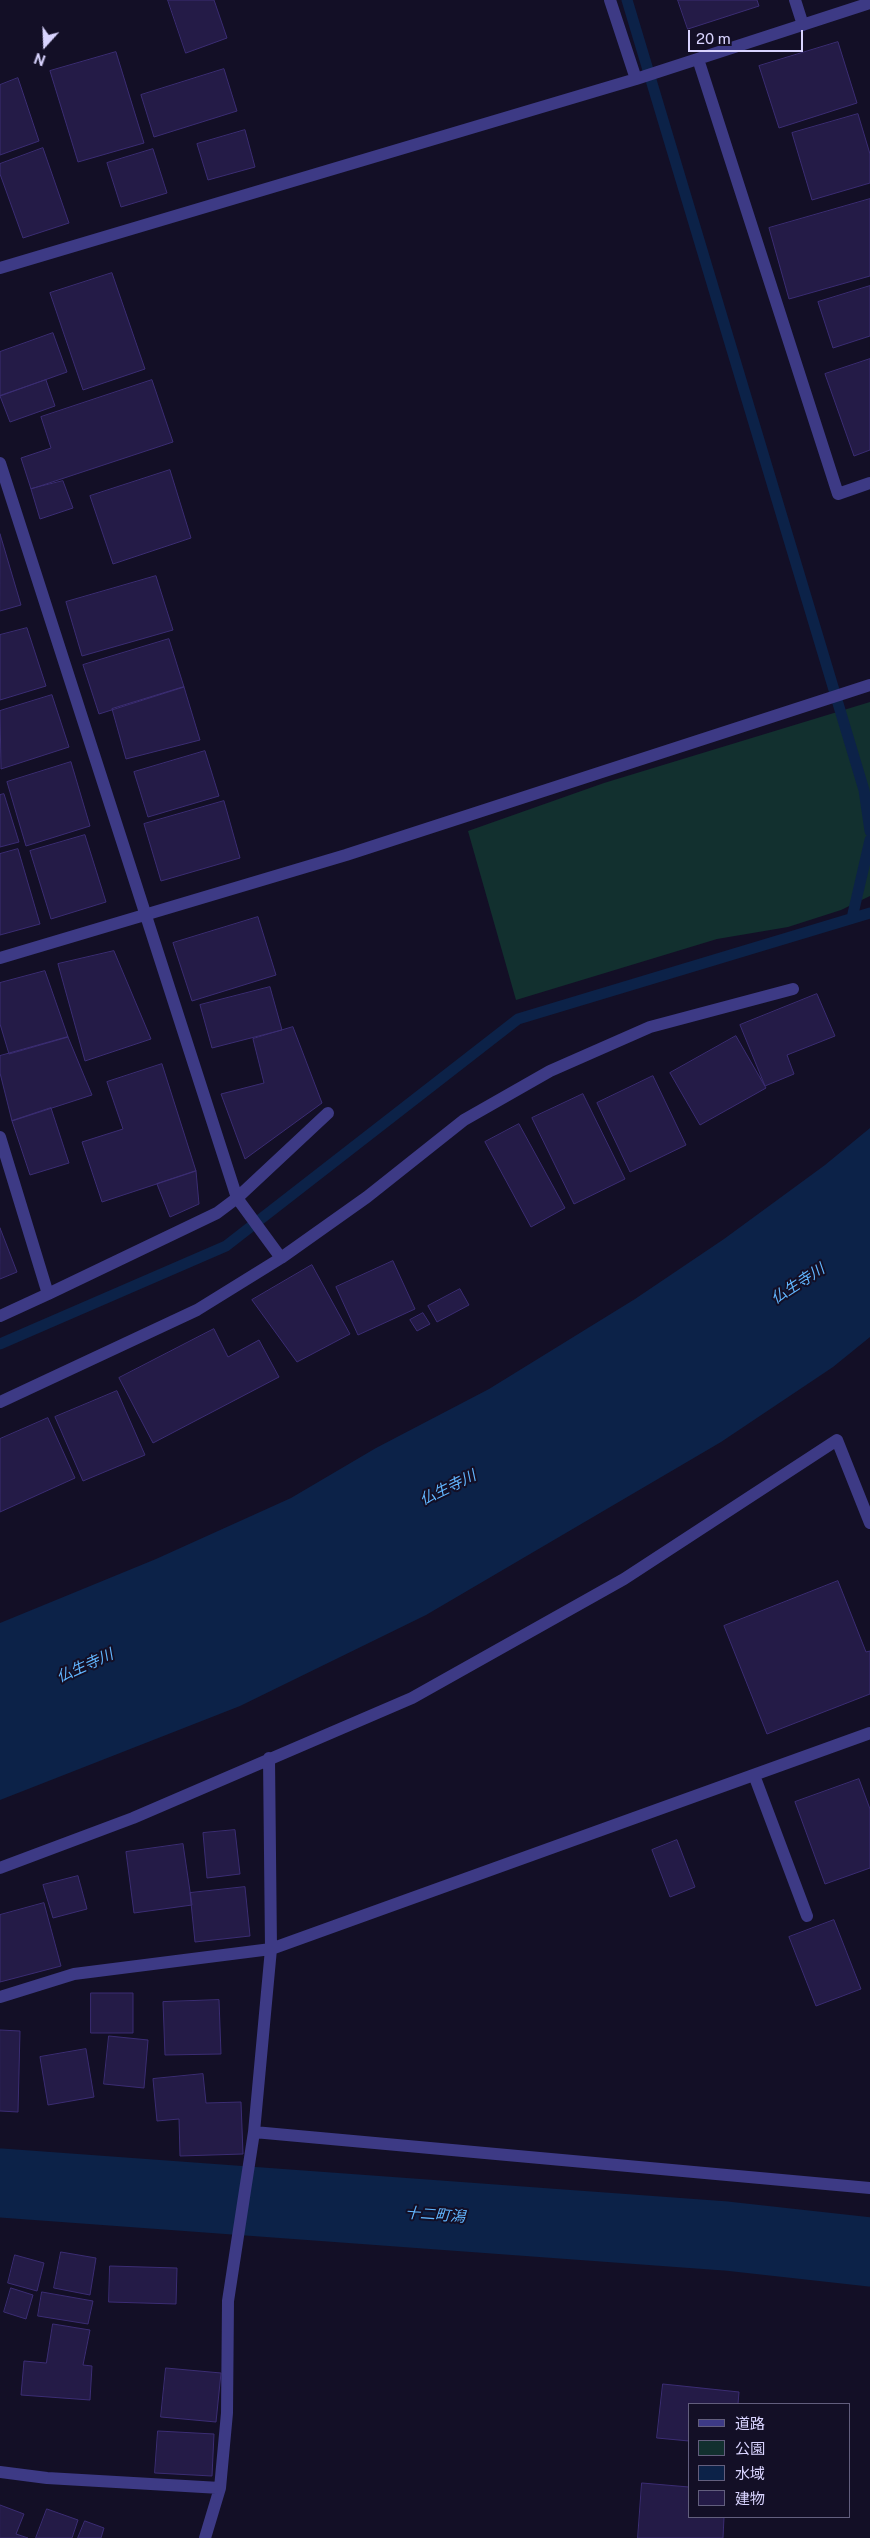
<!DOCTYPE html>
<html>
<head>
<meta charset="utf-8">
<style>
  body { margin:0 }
  #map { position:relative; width:870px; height:2538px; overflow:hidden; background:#130f26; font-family:"Public Sans","Noto Sans JP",sans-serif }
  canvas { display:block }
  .legend { position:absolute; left:688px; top:2403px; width:162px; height:115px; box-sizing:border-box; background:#130f26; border:1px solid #625e7d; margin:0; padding:6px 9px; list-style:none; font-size:15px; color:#d9d4ff }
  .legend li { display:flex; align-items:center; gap:10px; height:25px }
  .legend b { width:25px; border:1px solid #625e7d }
  .north { position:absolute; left:20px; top:20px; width:50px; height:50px; -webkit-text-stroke:4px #130f26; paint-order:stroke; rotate:200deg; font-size:14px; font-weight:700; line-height:20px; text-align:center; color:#d9d4ff }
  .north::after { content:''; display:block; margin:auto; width:18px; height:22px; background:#d9d4ff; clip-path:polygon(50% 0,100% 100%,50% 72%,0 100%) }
  .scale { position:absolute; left:688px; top:30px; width:115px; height:22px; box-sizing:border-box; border:2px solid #d9d4ff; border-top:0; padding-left:6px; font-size:15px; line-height:18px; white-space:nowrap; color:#d9d4ff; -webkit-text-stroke:4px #130f26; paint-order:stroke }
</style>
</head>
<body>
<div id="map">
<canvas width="870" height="2538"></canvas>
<ul class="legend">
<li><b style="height:6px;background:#3d3a85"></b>道路</li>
<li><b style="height:14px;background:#12302f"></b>公園</li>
<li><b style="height:14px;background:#0c2248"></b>水域</li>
<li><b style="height:14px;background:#241b47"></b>建物</li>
</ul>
<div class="north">N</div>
<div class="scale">20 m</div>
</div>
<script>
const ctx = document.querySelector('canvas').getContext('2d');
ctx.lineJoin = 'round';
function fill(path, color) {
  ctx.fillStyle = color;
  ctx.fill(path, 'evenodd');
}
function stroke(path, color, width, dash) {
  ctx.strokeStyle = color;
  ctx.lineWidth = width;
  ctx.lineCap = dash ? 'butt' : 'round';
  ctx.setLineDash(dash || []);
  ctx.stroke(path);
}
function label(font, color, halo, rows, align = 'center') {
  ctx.font = font + ' "Public Sans","Noto Sans JP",sans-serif';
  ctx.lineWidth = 4;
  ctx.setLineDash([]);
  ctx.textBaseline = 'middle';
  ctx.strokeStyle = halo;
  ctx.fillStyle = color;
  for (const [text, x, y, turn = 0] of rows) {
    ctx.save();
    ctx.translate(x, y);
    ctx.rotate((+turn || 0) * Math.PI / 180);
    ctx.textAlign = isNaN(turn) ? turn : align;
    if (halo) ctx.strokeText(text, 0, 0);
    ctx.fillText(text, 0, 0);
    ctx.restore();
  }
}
const green = new Path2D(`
  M 870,702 L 870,896 L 841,910 L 788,927 L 717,939 L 516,1000 L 468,831 L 604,783 Z`);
const water = new Path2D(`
  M 870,1128 L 870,1337 L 833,1367 L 721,1442 L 426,1615 L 240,1706 L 0,1800 L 0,1623 L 156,1559 L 291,1498 L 376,1448 L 489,1389 L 635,1299 L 724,1239 L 825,1165 Z`);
const stream = new Path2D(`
  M 627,0 L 864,790 L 870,831
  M 852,918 L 870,840
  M 0,1344 L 226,1246 L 518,1019 L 870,913`);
const river = new Path2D(`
  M 0,2183 L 726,2236 L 870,2252`);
const building = new Path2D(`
  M 168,0 L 214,0 L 227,38 L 186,53 Z
  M 678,0 L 757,0 L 759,6 L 688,29 Z
  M 838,42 L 857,103 L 779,128 L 759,66 Z
  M 116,52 L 144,143 L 78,162 L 50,71 Z
  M 224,69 L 237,111 L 154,137 L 141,95 Z
  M 18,78 L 39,141 L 0,155 L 0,85 Z
  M 858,114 L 870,154 L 870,183 L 812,200 L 792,133 Z
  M 245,130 L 255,167 L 208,180 L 197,144 Z
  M 43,148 L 69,223 L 23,238 L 0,174 L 0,164 Z
  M 153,149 L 167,193 L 121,207 L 107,163 Z
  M 870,199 L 870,276 L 789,299 L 769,228 Z
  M 112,273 L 145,369 L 83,390 L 50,293 Z
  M 870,286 L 870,336 L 833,348 L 818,302 Z
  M 53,333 L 67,372 L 0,396 L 0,352 Z
  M 870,359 L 870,450 L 854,456 L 825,374 Z
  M 46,380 L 55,406 L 10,422 L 0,396 Z
  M 152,380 L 173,442 L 31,489 L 21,458 L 51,448 L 41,417 Z
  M 170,470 L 191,538 L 113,564 L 90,496 Z
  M 63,481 L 73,508 L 40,519 L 31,489 Z
  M 0,534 L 21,605 L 0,611 Z
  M 156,576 L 173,630 L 82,656 L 66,602 Z
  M 27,628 L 46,686 L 0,700 L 0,635 Z
  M 169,639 L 184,687 L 99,714 L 83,665 Z
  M 184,687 L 200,740 L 126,759 L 112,709 Z
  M 52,695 L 69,747 L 1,769 L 0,711 Z
  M 205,751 L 219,796 L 148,817 L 134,772 Z
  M 71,762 L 90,826 L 26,846 L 7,782 Z
  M 4,794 L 19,842 L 0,847 L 0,795 Z
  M 224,801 L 240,858 L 161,881 L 144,824 Z
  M 85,835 L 106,902 L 51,919 L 30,851 Z
  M 18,849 L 40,924 L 0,935 L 0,854 Z
  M 258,917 L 276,975 L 192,1001 L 173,943 Z
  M 114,951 L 151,1039 L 85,1061 L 58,964 Z
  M 45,971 L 68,1037 L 9,1054 L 0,1024 L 0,983 Z
  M 270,987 L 282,1030 L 212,1048 L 200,1005 Z
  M 817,994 L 835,1036 L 787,1055 L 794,1074 L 765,1086 L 740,1025 Z
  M 293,1027 L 322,1103 L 245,1159 L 221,1094 L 264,1083 L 253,1039 Z
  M 736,1036 L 766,1088 L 700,1125 L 670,1073 Z
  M 68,1037 L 92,1095 L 12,1121 L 0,1073 L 0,1056 Z
  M 162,1064 L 196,1171 L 102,1202 L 82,1142 L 123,1129 L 107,1082 Z
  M 653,1076 L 686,1145 L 630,1172 L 597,1103 Z
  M 583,1094 L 625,1179 L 574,1204 L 532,1118 Z
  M 51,1108 L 69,1163 L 30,1175 L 12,1121 Z
  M 519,1124 L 565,1208 L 531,1227 L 485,1142 Z
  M 196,1171 L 199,1204 L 170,1217 L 157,1184 Z
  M 0,1228 L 17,1272 L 0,1279 Z
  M 393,1261 L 415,1309 L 358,1335 L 336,1287 Z
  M 312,1265 L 350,1334 L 297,1362 L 252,1300 Z
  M 460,1289 L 469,1305 L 437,1322 L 428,1306 Z
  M 423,1313 L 430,1324 L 417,1331 L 410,1320 Z
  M 214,1329 L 228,1357 L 259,1340 L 279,1377 L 153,1443 L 119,1378 Z
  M 117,1391 L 145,1455 L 83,1481 L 55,1417 Z
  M 48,1418 L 75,1478 L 0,1512 L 0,1439 Z
  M 838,1581 L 866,1652 L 870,1651 L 870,1694 L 767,1734 L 724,1626 Z
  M 859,1779 L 870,1809 L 870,1868 L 825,1884 L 795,1802 Z
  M 235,1830 L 240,1874 L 207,1878 L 203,1833 Z
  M 677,1840 L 695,1887 L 670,1897 L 652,1850 Z
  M 183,1844 L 192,1905 L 134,1913 L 126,1852 Z
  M 78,1876 L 87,1909 L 53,1918 L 43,1885 Z
  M 245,1887 L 250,1936 L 195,1942 L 190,1893 Z
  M 44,1903 L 61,1966 L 0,1982 L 0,1915 Z
  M 834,1920 L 861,1989 L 816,2006 L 789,1937 Z
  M 91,1993 L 133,1993 L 133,2033 L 91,2033 Z
  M 219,2000 L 221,2054 L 165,2055 L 163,2002 Z
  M 0,2030 L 20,2031 L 18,2112 L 0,2111 Z
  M 109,2036 L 148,2040 L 144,2088 L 104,2084 Z
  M 86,2049 L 94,2097 L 48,2105 L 40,2057 Z
  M 203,2074 L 206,2103 L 241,2102 L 243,2154 L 180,2156 L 179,2119 L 157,2121 L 153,2079 Z
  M 61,2252 L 96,2258 L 90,2295 L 54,2288 Z
  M 15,2255 L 44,2263 L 37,2291 L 8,2283 Z
  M 110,2266 L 177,2268 L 176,2304 L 109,2302 Z
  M 11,2288 L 33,2295 L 26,2319 L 4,2312 Z
  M 42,2292 L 93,2301 L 88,2324 L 38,2316 Z
  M 53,2324 L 90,2330 L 83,2365 L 92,2366 L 90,2400 L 21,2395 L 24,2361 L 46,2363 Z
  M 166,2368 L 221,2373 L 216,2422 L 161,2417 Z
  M 663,2384 L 739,2392 L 738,2404 L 689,2404 L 689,2441 L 657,2438 Z
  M 158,2431 L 214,2434 L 212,2476 L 155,2473 Z
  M 642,2483 L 689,2487 L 689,2517 L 724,2517 L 723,2538 L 638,2538 Z
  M 0,2505 L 24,2514 L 16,2534 L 28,2538 L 0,2538 Z
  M 47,2509 L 78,2520 L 72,2538 L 36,2538 Z
  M 85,2521 L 104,2528 L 101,2538 L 78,2538 Z`);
const minor = new Path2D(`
  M 610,0 L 636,79
  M 795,0 L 803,25
  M 698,59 L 838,494 L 870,483
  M 0,268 L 636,79 L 870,3
  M 0,463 L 237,1198 L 217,1213 L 48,1294
  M 0,958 L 346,855 L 870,685
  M 0,1137 L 48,1294 L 0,1316
  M 281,1258 L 237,1198 L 328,1113
  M 0,1402 L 197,1310 L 281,1258 L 367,1197 L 464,1120 L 550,1071 L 650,1027 L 793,989
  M 754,1775 L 807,1916
  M 0,1868 L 133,1818 L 412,1698 L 624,1579 L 837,1440 L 870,1523
  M 0,1997 L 74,1974 L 271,1949 L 870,1733
  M 254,2132 L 870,2188
  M 0,2472 L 47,2478 L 220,2488
  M 205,2538 L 220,2488 L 227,2413 L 228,2301 L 254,2132 L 271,1949 L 269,1758`);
const waterNames = [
  ["仏生寺川",798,1284,-33],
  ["仏生寺川",448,1488,-26],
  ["仏生寺川",85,1666,-24],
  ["十二町潟",435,2215,4]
];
fill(green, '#12302f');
fill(water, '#0c2248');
stroke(stream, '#0c2248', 11);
stroke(river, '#0c2248', 69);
fill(building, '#241b47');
stroke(building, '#3b2d73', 1);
stroke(minor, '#3d3a85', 12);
label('italic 15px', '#62b6ff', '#130f26', waterNames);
</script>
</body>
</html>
